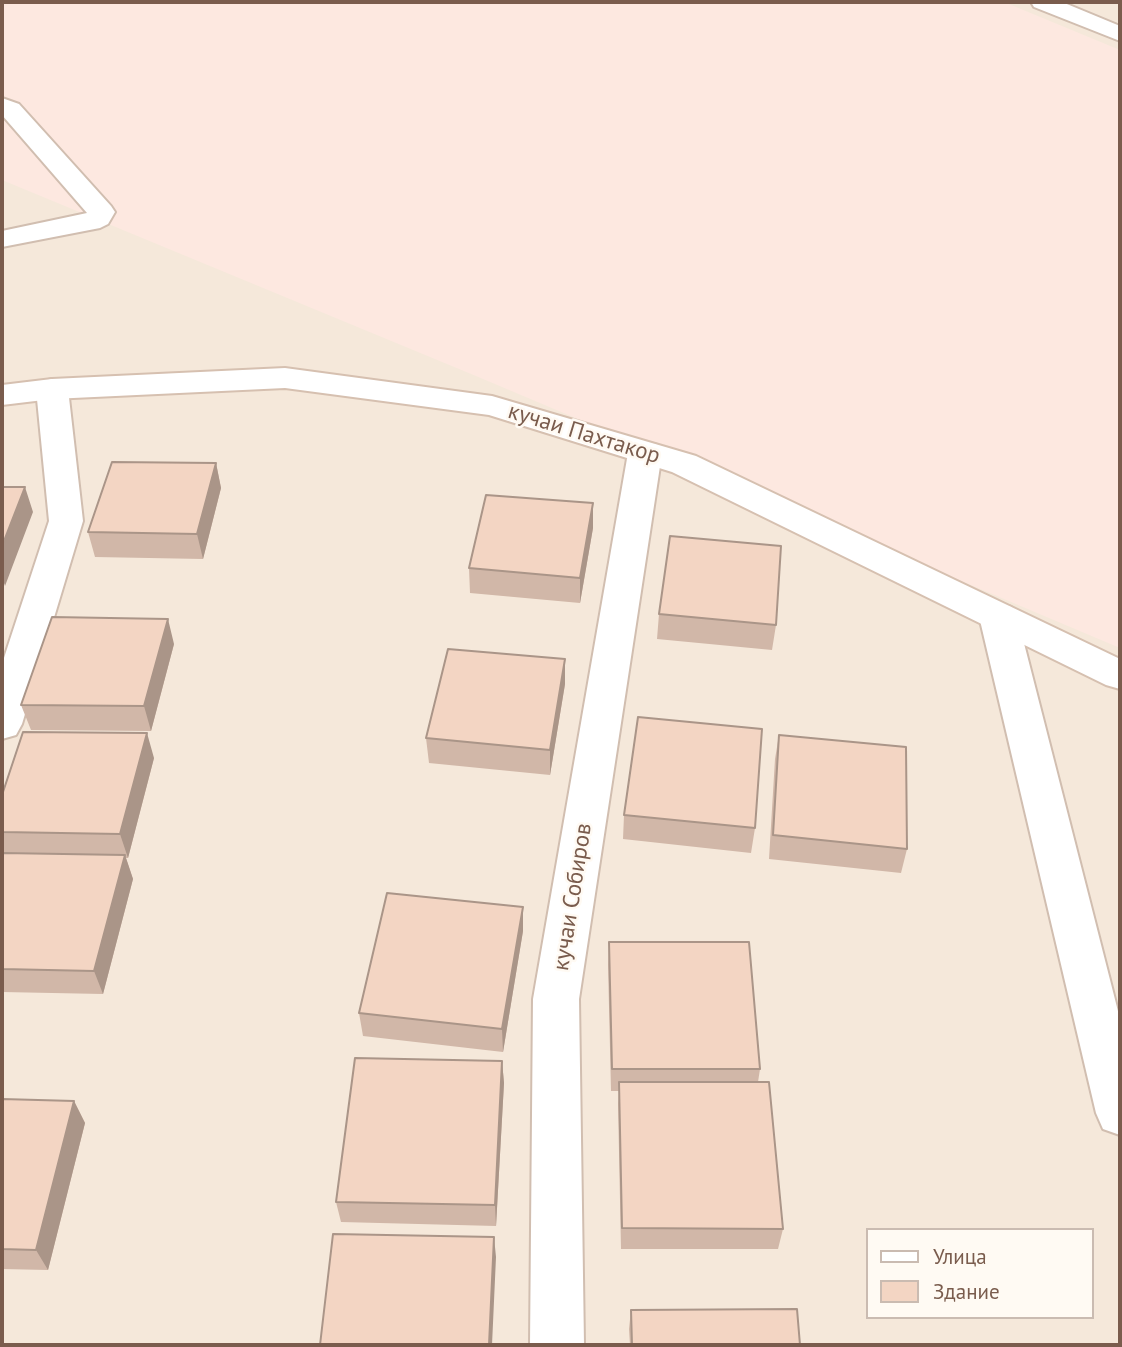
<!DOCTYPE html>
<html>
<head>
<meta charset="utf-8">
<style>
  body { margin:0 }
  #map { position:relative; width:1122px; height:1347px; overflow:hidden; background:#fdf6ec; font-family:"PT Sans",sans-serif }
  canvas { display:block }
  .frame { position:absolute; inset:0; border:4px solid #7a5c4d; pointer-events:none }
  .legend { position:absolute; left:866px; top:1228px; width:228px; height:91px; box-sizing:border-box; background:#fffaf3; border:2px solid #cabbb1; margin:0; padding:9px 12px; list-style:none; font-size:21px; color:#7a5c4d }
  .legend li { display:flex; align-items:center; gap:14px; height:35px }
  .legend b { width:35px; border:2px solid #cabbb1 }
</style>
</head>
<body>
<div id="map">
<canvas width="1122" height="1347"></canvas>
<div class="frame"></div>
<ul class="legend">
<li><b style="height:9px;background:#fff"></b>Улица</li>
<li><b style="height:19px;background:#f3d5c3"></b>Здание</li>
</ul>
</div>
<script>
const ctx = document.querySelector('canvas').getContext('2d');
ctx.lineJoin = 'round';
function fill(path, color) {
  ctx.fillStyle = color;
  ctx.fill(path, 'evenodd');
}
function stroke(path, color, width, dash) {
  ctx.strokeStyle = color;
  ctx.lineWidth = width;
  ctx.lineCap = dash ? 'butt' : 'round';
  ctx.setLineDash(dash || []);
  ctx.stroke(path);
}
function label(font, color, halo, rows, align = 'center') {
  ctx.font = font + ' "PT Sans",sans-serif';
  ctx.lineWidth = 5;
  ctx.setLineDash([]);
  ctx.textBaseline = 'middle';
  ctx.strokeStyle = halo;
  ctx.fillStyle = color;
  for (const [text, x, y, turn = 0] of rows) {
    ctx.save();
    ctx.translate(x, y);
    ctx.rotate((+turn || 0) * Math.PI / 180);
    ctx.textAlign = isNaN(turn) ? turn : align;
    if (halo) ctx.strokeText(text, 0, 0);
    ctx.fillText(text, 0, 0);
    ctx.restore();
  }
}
const residential = new Path2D(`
  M 2,2 L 1120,2 L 1120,1345 L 2,1345 ZM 868,1230 L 1092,1230 L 1092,1317 L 868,1317 Z`);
const commercial = new Path2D(`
  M 2,2 L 1004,2 L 1120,50 L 1120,648 L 476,376 L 2,180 Z`);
const street = new Path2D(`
  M 1031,2 L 1062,2 L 1120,26 L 1120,41 L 1034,7 Z
  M 2,98 L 19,104 L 111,206 L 115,212 L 108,224 L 100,228 L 2,247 L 2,231 L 87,213 L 2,115 Z
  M 52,379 L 63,382 L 68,389 L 83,521 L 22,724 L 16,735 L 2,739 L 2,664 L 49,521 L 36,389 L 41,382 Z
  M 645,442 L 657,445 L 662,453 L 579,999 L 584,1345 L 530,1345 L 533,999 L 628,453 L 633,445 Z
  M 998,603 L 1011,607 L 1017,616 L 1120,1019 L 1120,1135 L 1103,1129 L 1096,1113 L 979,616 L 985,607 Z`);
const secondary = new Path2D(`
  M 285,368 L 492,396 L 696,456 L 1120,659 L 1120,689 L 1106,685 L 672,472 L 489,415 L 285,388 L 52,399 L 2,405 L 2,385 L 52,379 Z`);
const wall = new Path2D(`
  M 216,463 L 221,488 L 203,559 L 95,557 L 88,532 Z
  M 593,503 L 593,528 L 580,603 L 470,593 L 469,568 Z
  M 659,614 L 776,625 L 772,650 L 657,639 Z
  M 174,644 L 151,731 L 31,730 L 21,705 Z
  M 565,684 L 550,775 L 429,763 L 426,738 Z
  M 779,735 L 907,849 L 901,873 L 769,859 L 775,759 Z
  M 154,758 L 128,858 L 126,858 L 133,879 L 103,994 L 2,992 L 2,795 Z
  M 624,815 L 755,828 L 751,853 L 623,839 Z
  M 523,931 L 503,1052 L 363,1036 L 359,1013 Z
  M 609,942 L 760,1069 L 758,1082 L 783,1229 L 778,1249 L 621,1249 L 618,1104 L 619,1091 L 611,1091 L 608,965 Z
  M 502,1061 L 504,1083 L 496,1226 L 341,1222 L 336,1202 Z
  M 2,1099 L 74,1101 L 85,1123 L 48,1270 L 2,1269 Z
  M 631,1310 L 800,1345 L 630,1345 L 629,1329 Z`);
const shadedWall = new Path2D(`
  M 216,463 L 221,488 L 203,559 L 197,534 Z
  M 25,487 L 33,512 L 5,586 L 2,577 L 2,546 Z
  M 593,503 L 593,528 L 580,603 L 580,578 Z
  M 168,619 L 174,644 L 151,731 L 144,706 Z
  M 565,659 L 565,684 L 550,775 L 550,750 Z
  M 147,733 L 154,758 L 128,858 L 120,834 Z
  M 125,855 L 133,879 L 103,994 L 94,971 Z
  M 523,907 L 523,931 L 503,1052 L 502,1029 Z
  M 502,1061 L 504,1083 L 496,1226 L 495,1205 Z
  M 74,1101 L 85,1123 L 48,1270 L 36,1250 Z
  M 494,1237 L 496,1257 L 492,1345 L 489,1345 Z`);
const building = new Path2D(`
  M 112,462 L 216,463 L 197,534 L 88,532 Z
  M 2,487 L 25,487 L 2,546 Z
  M 486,495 L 593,503 L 580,578 L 469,568 Z
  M 670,536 L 781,546 L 776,625 L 659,614 Z
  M 52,617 L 168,619 L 144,706 L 21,705 Z
  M 448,649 L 565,659 L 550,750 L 426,738 Z
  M 638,717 L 762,729 L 755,828 L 624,815 Z
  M 23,732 L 147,733 L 120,834 L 2,832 L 2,795 Z
  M 779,735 L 906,747 L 907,849 L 773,835 Z
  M 2,853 L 125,855 L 94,971 L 2,969 Z
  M 387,893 L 523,907 L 502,1029 L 359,1013 Z
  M 609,942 L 749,942 L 760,1069 L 612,1069 Z
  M 355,1058 L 502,1061 L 495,1205 L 336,1202 Z
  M 619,1082 L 769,1082 L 783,1229 L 622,1228 Z
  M 2,1099 L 74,1101 L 36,1250 L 2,1249 Z
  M 333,1234 L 494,1237 L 489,1345 L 320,1345 Z
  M 797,1309 L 800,1345 L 632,1345 L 631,1310 Z`);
const streetNames = [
  ["кучаи Пахтакор",584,434,17],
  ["кучаи Собиров",573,897,-81]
];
fill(residential, '#f5e8da');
fill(commercial, '#fde8e0');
stroke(street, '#d1beb0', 4);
stroke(secondary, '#d6c0b0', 4);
fill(street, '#fff');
fill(secondary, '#fff');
fill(wall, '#d1b7a8');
fill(shadedWall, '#aa9588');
fill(building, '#f3d5c3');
stroke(building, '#aa9588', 2);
label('23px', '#7a5c4d', '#fffaf3', streetNames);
</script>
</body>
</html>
